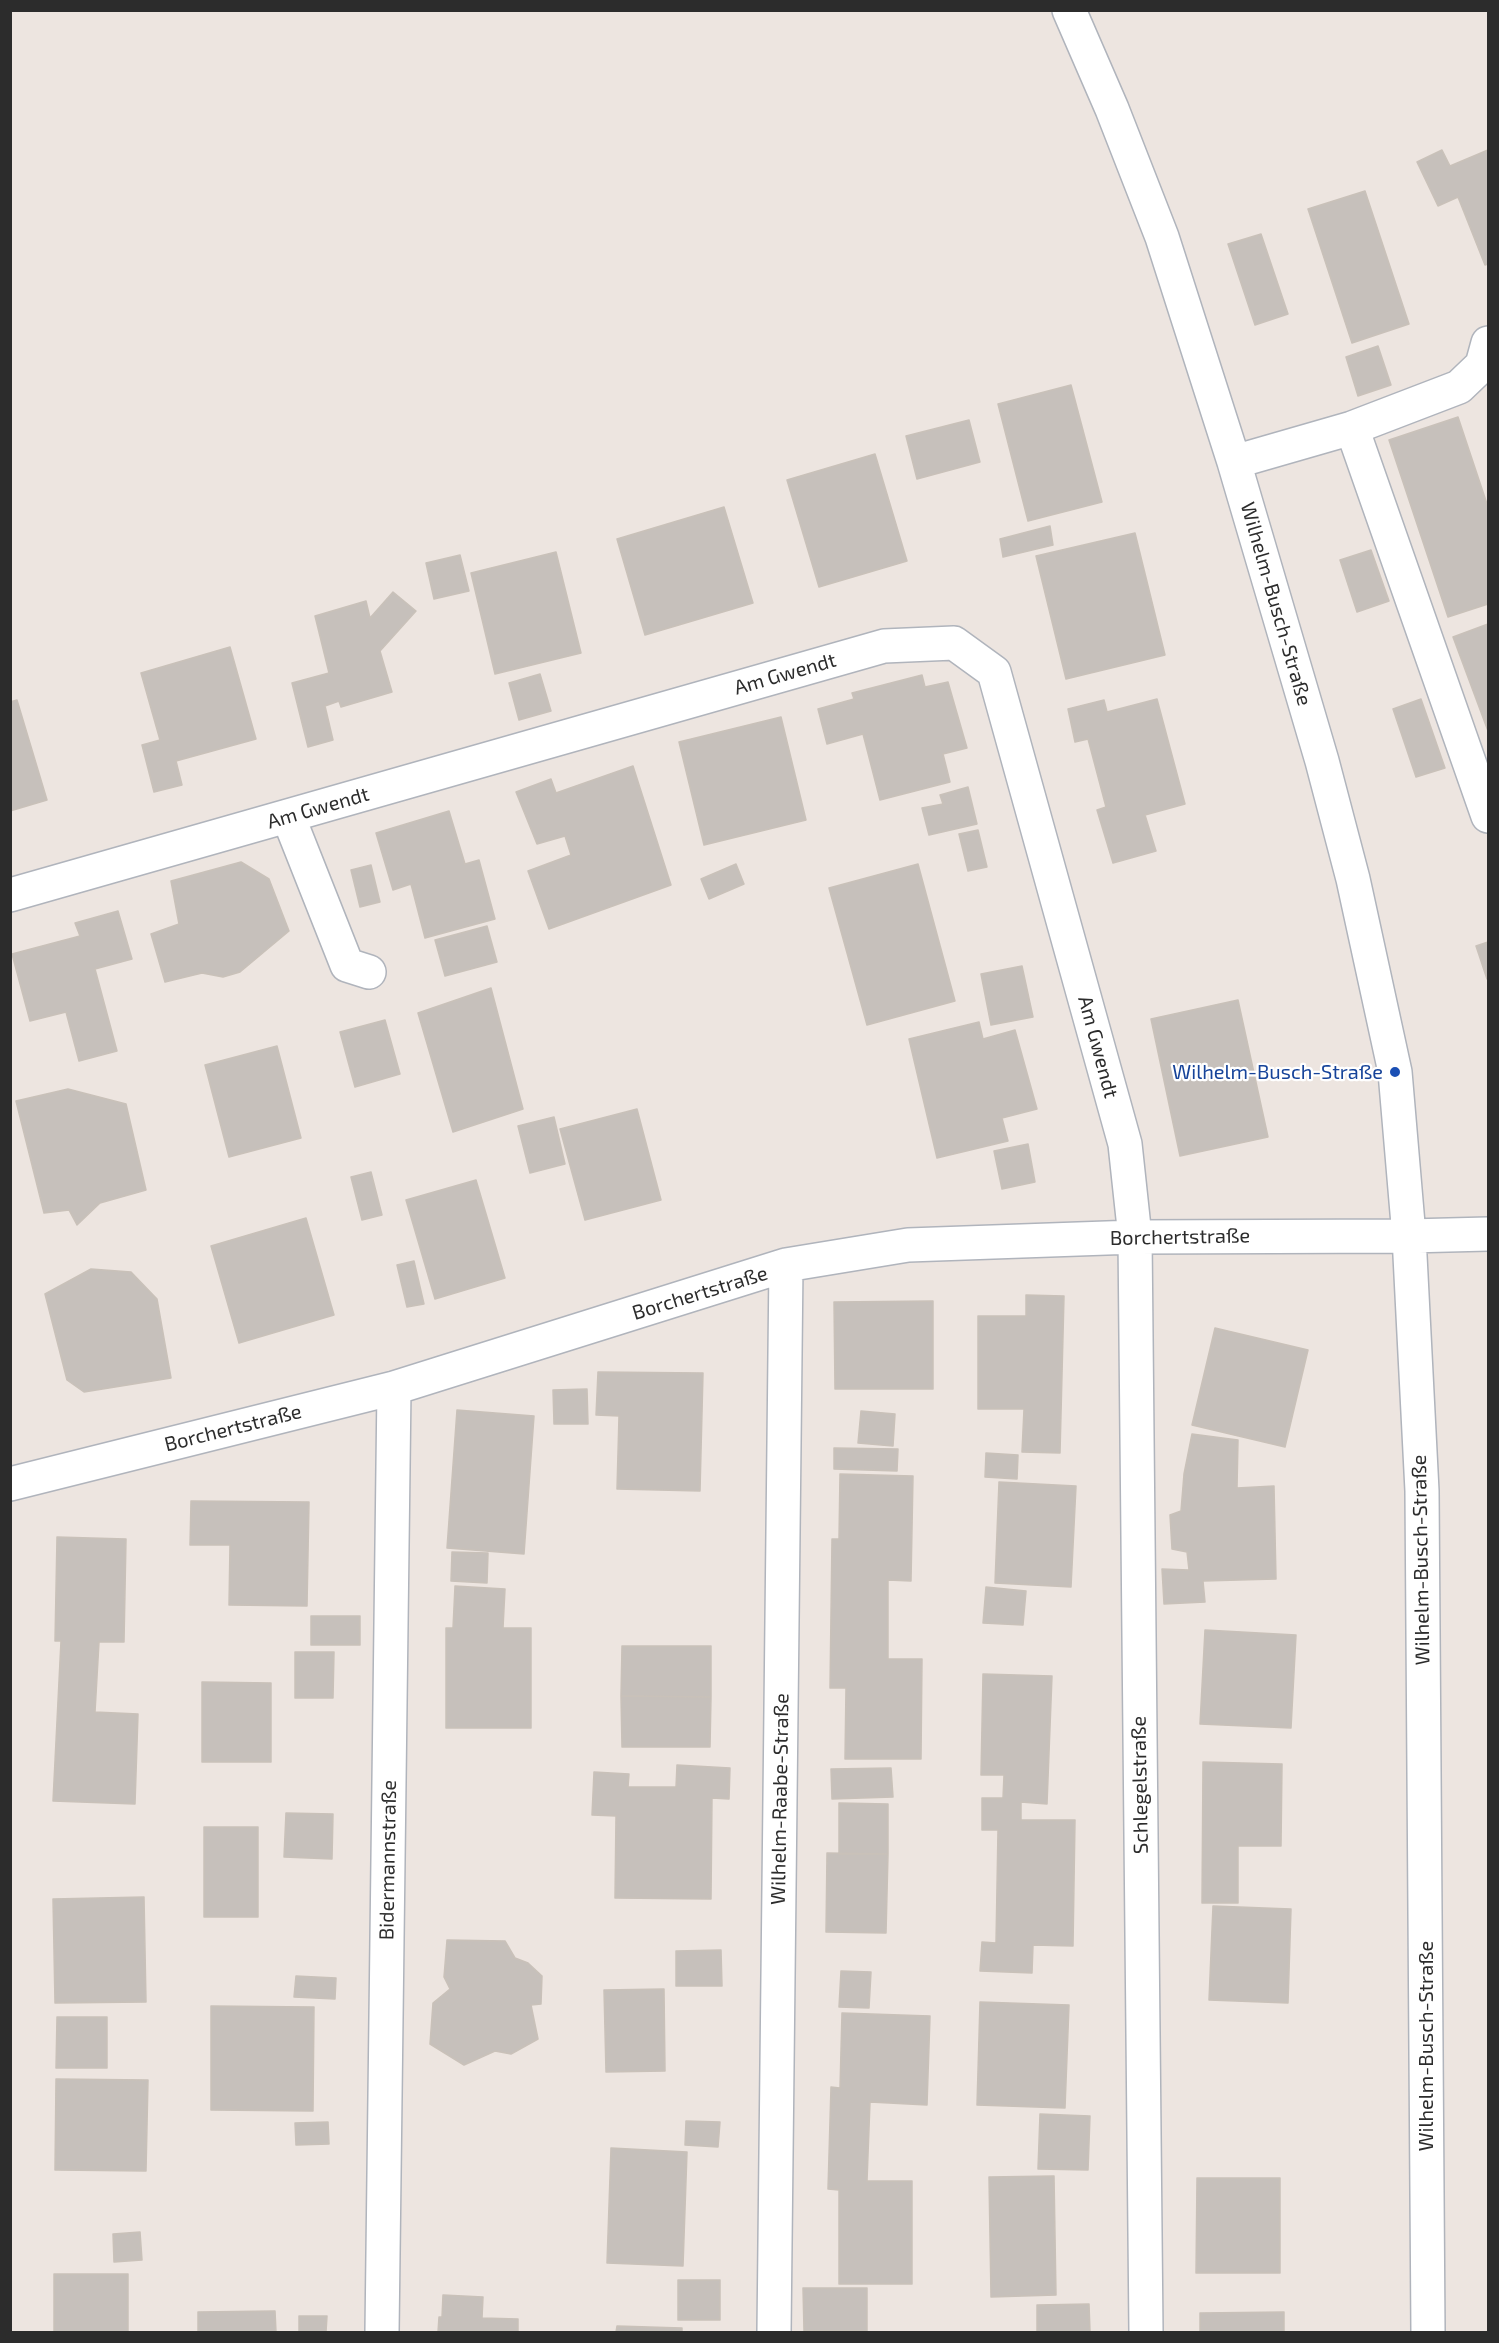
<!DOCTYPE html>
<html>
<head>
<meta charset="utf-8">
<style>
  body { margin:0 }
  #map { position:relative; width:1499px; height:2343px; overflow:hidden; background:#ede5e0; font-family:"Exo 2",sans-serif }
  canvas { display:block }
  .frame { position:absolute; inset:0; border:12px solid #2c2c2c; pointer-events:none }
</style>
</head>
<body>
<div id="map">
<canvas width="1499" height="2343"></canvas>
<div class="frame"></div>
</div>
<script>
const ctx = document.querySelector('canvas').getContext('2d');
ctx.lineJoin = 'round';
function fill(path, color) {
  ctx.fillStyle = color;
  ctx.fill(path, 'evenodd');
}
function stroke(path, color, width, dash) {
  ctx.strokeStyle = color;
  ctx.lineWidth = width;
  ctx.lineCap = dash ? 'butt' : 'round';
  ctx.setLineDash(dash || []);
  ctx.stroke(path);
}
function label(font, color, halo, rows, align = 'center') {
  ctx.font = font + ' "Exo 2",sans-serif';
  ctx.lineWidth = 4.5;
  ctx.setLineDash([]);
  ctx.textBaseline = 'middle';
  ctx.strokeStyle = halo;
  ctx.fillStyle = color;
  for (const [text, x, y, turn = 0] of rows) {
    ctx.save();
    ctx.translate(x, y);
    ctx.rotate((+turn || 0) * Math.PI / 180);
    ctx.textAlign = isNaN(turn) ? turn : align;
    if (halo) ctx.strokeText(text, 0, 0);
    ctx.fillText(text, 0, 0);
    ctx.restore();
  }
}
const building = new Path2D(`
  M 1442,150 L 1450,166 L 1488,150 L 1488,264 L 1485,265 L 1458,197 L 1438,206 L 1417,162 Z
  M 1365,191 L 1409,324 L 1352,343 L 1308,209 Z
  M 1261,234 L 1288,314 L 1255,325 L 1228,244 Z
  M 1378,346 L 1391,385 L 1358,396 L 1346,357 Z
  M 1071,385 L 1102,502 L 1028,521 L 998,404 Z
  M 1458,417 L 1488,507 L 1488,604 L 1448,617 L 1389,440 Z
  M 969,420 L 980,462 L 917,479 L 906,436 Z
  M 875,454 L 907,561 L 819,587 L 787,480 Z
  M 724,507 L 753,603 L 645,635 L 617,539 Z
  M 1050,526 L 1053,545 L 1003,557 L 1000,539 Z
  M 1135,533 L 1165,655 L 1066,679 L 1036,556 Z
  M 1371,550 L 1389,601 L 1357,612 L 1340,560 Z
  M 556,552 L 581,653 L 495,674 L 471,573 Z
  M 460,555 L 469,591 L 434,599 L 426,563 Z
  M 393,592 L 416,611 L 380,651 L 392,692 L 341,707 L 339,701 L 325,706 L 333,740 L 308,747 L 292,683 L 329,673 L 315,616 L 366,601 L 370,618 Z
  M 1488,624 L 1488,731 L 1453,637 Z
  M 230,647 L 256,739 L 176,761 L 182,785 L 154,792 L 142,745 L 160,740 L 141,673 Z
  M 540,674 L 551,711 L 519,720 L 509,683 Z
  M 922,675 L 925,687 L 948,682 L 967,748 L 943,754 L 950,782 L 880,800 L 863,734 L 827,744 L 818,709 L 854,699 L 852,693 Z
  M 1157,699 L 1185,804 L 1145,815 L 1156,851 L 1113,863 L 1097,810 L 1106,807 L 1088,739 L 1075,742 L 1068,709 L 1104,700 L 1107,712 Z
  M 1421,699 L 1445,768 L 1416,777 L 1393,709 Z
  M 17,700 L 47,800 L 10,811 L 10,702 Z
  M 781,717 L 806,820 L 704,845 L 679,742 Z
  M 633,766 L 671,885 L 549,929 L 528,871 L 571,855 L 565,836 L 537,844 L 516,792 L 551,779 L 556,793 Z
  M 968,787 L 977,824 L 929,835 L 922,808 L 943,804 L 940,795 Z
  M 449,811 L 465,864 L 479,860 L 495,919 L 425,938 L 411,884 L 393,890 L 376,833 Z
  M 978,830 L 987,867 L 968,871 L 959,834 Z
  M 241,862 L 269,879 L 289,931 L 240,972 L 223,977 L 202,973 L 165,982 L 151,934 L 179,924 L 171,881 Z
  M 736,864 L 744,884 L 709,899 L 701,879 Z
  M 918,864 L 955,1001 L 867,1025 L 829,888 Z
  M 371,865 L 380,902 L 360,907 L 351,870 Z
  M 118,911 L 132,959 L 95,969 L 117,1051 L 79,1061 L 66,1012 L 30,1021 L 12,954 L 80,936 L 75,923 Z
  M 487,926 L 497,962 L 445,976 L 435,940 Z
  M 1488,942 L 1488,978 L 1487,979 L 1476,946 Z
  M 1022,966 L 1033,1017 L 991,1025 L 981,974 Z
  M 491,988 L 523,1109 L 453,1132 L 418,1013 Z
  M 1238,1000 L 1268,1137 L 1180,1156 L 1151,1019 Z
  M 385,1020 L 400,1074 L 355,1087 L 340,1032 Z
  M 979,1022 L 983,1039 L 1015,1030 L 1037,1109 L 1002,1118 L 1008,1141 L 937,1158 L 909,1039 Z
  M 277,1046 L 301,1138 L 229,1157 L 205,1065 Z
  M 68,1089 L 126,1104 L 146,1190 L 100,1203 L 77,1225 L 69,1210 L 44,1213 L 16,1101 Z
  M 637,1109 L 661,1200 L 585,1220 L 560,1129 Z
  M 554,1117 L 565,1164 L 530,1173 L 518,1126 Z
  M 1028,1144 L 1035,1182 L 1002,1189 L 994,1151 Z
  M 371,1172 L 382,1215 L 362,1220 L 351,1177 Z
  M 476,1180 L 505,1278 L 435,1299 L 406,1200 Z
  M 306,1218 L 334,1315 L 239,1343 L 211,1246 Z
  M 414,1261 L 424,1304 L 407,1307 L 397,1265 Z
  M 91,1269 L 131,1272 L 157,1299 L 171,1378 L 84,1392 L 67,1380 L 45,1294 Z
  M 1026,1295 L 1064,1296 L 1060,1453 L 1022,1452 L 1024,1409 L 978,1409 L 978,1316 L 1026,1316 Z
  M 933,1301 L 933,1389 L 835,1389 L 834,1302 Z
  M 1215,1328 L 1308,1350 L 1285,1447 L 1192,1425 Z
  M 598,1372 L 703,1373 L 700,1491 L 617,1489 L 619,1416 L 596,1415 Z
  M 587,1389 L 588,1424 L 554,1424 L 553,1390 Z
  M 457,1410 L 534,1416 L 524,1554 L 447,1548 Z
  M 861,1411 L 895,1414 L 893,1446 L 858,1443 Z
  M 1192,1434 L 1238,1440 L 1237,1488 L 1274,1486 L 1276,1579 L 1203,1581 L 1205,1602 L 1164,1604 L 1162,1569 L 1189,1570 L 1187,1552 L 1172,1549 L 1170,1515 L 1181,1511 L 1184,1474 Z
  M 834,1448 L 898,1449 L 897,1471 L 834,1469 Z
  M 986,1453 L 1018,1455 L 1017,1479 L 985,1477 Z
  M 840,1474 L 913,1476 L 911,1581 L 888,1580 L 888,1659 L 922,1659 L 921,1759 L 845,1759 L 846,1688 L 830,1688 L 832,1539 L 839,1539 Z
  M 999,1482 L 1076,1486 L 1071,1587 L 995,1583 Z
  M 191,1501 L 309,1502 L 307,1606 L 229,1605 L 230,1545 L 190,1545 Z
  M 57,1537 L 126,1539 L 124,1642 L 99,1642 L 95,1712 L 138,1714 L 135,1804 L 53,1801 L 61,1641 L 55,1641 Z
  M 452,1552 L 488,1553 L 487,1583 L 451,1581 Z
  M 455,1586 L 505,1589 L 503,1628 L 531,1628 L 531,1728 L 446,1728 L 446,1628 L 453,1628 Z
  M 986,1587 L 1026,1591 L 1023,1625 L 983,1623 Z
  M 311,1616 L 360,1616 L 360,1645 L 311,1645 Z
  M 1205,1630 L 1296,1635 L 1291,1728 L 1200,1724 Z
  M 622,1646 L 711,1646 L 711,1697 L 621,1696 Z
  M 295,1652 L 334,1652 L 333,1698 L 295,1698 Z
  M 983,1674 L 1052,1676 L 1047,1804 L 1021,1802 L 1021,1820 L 1075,1820 L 1073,1946 L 1033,1945 L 1032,1973 L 980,1971 L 982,1942 L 996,1943 L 998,1830 L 982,1830 L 982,1798 L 1003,1798 L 1004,1775 L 981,1775 Z
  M 202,1682 L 271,1683 L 271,1762 L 202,1762 Z
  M 621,1696 L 711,1697 L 710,1747 L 622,1747 Z
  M 1203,1762 L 1282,1764 L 1281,1846 L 1238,1846 L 1238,1903 L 1202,1903 Z
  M 677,1765 L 730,1768 L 729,1799 L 712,1798 L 711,1899 L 615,1898 L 616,1816 L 592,1815 L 594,1772 L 629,1774 L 628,1787 L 676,1787 Z
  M 891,1768 L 893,1797 L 832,1799 L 831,1769 Z
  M 839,1803 L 888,1804 L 888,1854 L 839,1854 Z
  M 286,1813 L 333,1814 L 332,1859 L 284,1857 Z
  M 204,1827 L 258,1827 L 258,1917 L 204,1917 Z
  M 827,1853 L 888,1854 L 886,1933 L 826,1932 Z
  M 144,1897 L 146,2002 L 55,2003 L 53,1899 Z
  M 1213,1906 L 1291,1909 L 1288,2003 L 1209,2000 Z
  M 447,1940 L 505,1941 L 515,1958 L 528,1963 L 542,1976 L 541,2004 L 531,2005 L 538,2039 L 511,2054 L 495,2051 L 464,2065 L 430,2044 L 433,2003 L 450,1989 L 444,1977 Z
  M 721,1950 L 722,1986 L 676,1986 L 676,1951 Z
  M 841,1971 L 871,1972 L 869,2008 L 839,2007 Z
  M 296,1976 L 336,1978 L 335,1999 L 294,1997 Z
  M 664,1989 L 665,2071 L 606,2072 L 604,1990 Z
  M 980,2002 L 1069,2005 L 1065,2108 L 977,2105 Z
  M 211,2006 L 314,2007 L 313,2111 L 211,2110 Z
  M 842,2013 L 930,2016 L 927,2105 L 870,2102 L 867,2181 L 912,2181 L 912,2284 L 839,2284 L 839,2190 L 828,2189 L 831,2087 L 840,2088 Z
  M 57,2017 L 107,2017 L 107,2068 L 56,2068 Z
  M 56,2079 L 148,2080 L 146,2171 L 55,2170 Z
  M 1040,2114 L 1090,2116 L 1088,2170 L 1038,2169 Z
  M 686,2121 L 720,2122 L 718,2147 L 685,2145 Z
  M 328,2122 L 329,2144 L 296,2145 L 295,2123 Z
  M 611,2148 L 687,2152 L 683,2266 L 607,2263 Z
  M 1054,2176 L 1056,2295 L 991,2297 L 989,2177 Z
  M 1197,2178 L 1280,2178 L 1280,2273 L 1196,2273 Z
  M 140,2232 L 142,2260 L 114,2262 L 113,2234 Z
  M 54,2274 L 128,2274 L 128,2332 L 54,2332 Z
  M 678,2280 L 720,2280 L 720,2320 L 678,2320 Z
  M 803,2288 L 867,2288 L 867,2331 L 804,2331 Z
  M 443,2295 L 483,2297 L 482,2318 L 518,2319 L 518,2332 L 438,2332 L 439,2317 L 442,2317 Z
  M 1089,2304 L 1090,2332 L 1037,2332 L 1037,2305 Z
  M 275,2311 L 276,2332 L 198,2332 L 198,2312 Z
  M 1284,2312 L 1284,2332 L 1200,2332 L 1200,2313 Z
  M 299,2316 L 327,2316 L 326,2332 L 299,2332 Z
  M 617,2326 L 682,2328 L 682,2332 L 616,2332 Z`);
const minor = new Path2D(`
  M 1069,10 L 1112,109 L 1162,237 L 1234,462 L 1322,761 L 1353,879 L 1395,1072 L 1409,1236 L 1422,1491 L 1428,2332
  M 1352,428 L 1488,816
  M 1234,462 L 1352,428 L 1459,387 L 1482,365 L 1488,343
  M 288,816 L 347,965 L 369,972
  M 10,895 L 884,646 L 954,643 L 994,672 L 1125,1144 L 1135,1237 L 1146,2332
  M 10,1484 L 394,1388 L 786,1265 L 908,1245 L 1135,1237 L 1409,1236 L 1488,1234
  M 382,2332 L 394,1388
  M 774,2332 L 786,1265`);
const markers = [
  [1395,1072,6,"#1a4fb4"]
];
const streetNames = [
  ["Wilhelm-Busch-Straße",1276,604,74],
  ["Am Gwendt",785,674,-16],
  ["Am Gwendt",318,808,-16],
  ["Am Gwendt",1098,1047,75],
  ["Borchertstraße",1180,1237,-1],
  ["Borchertstraße",700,1293,-17],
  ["Borchertstraße",233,1428,-14],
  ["Wilhelm-Busch-Straße",1421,1560,-91],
  ["Schlegelstraße",1140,1785,-91],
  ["Wilhelm-Raabe-Straße",780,1799,-89],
  ["Bidermannstraße",388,1860,-89],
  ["Wilhelm-Busch-Straße",1426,2046,-90]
];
const transitNames = [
  ["Wilhelm-Busch-Straße",1383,1072]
];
fill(building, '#c6c0bb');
stroke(building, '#c9c1b9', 1.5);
stroke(minor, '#b0b4bc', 36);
stroke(minor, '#fff', 33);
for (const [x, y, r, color] of markers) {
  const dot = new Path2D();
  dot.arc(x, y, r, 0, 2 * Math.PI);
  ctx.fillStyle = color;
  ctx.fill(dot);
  stroke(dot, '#fff', 2);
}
label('20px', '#2c2c2c', '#fff', streetNames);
label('20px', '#164399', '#fff', transitNames, 'right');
</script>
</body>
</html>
